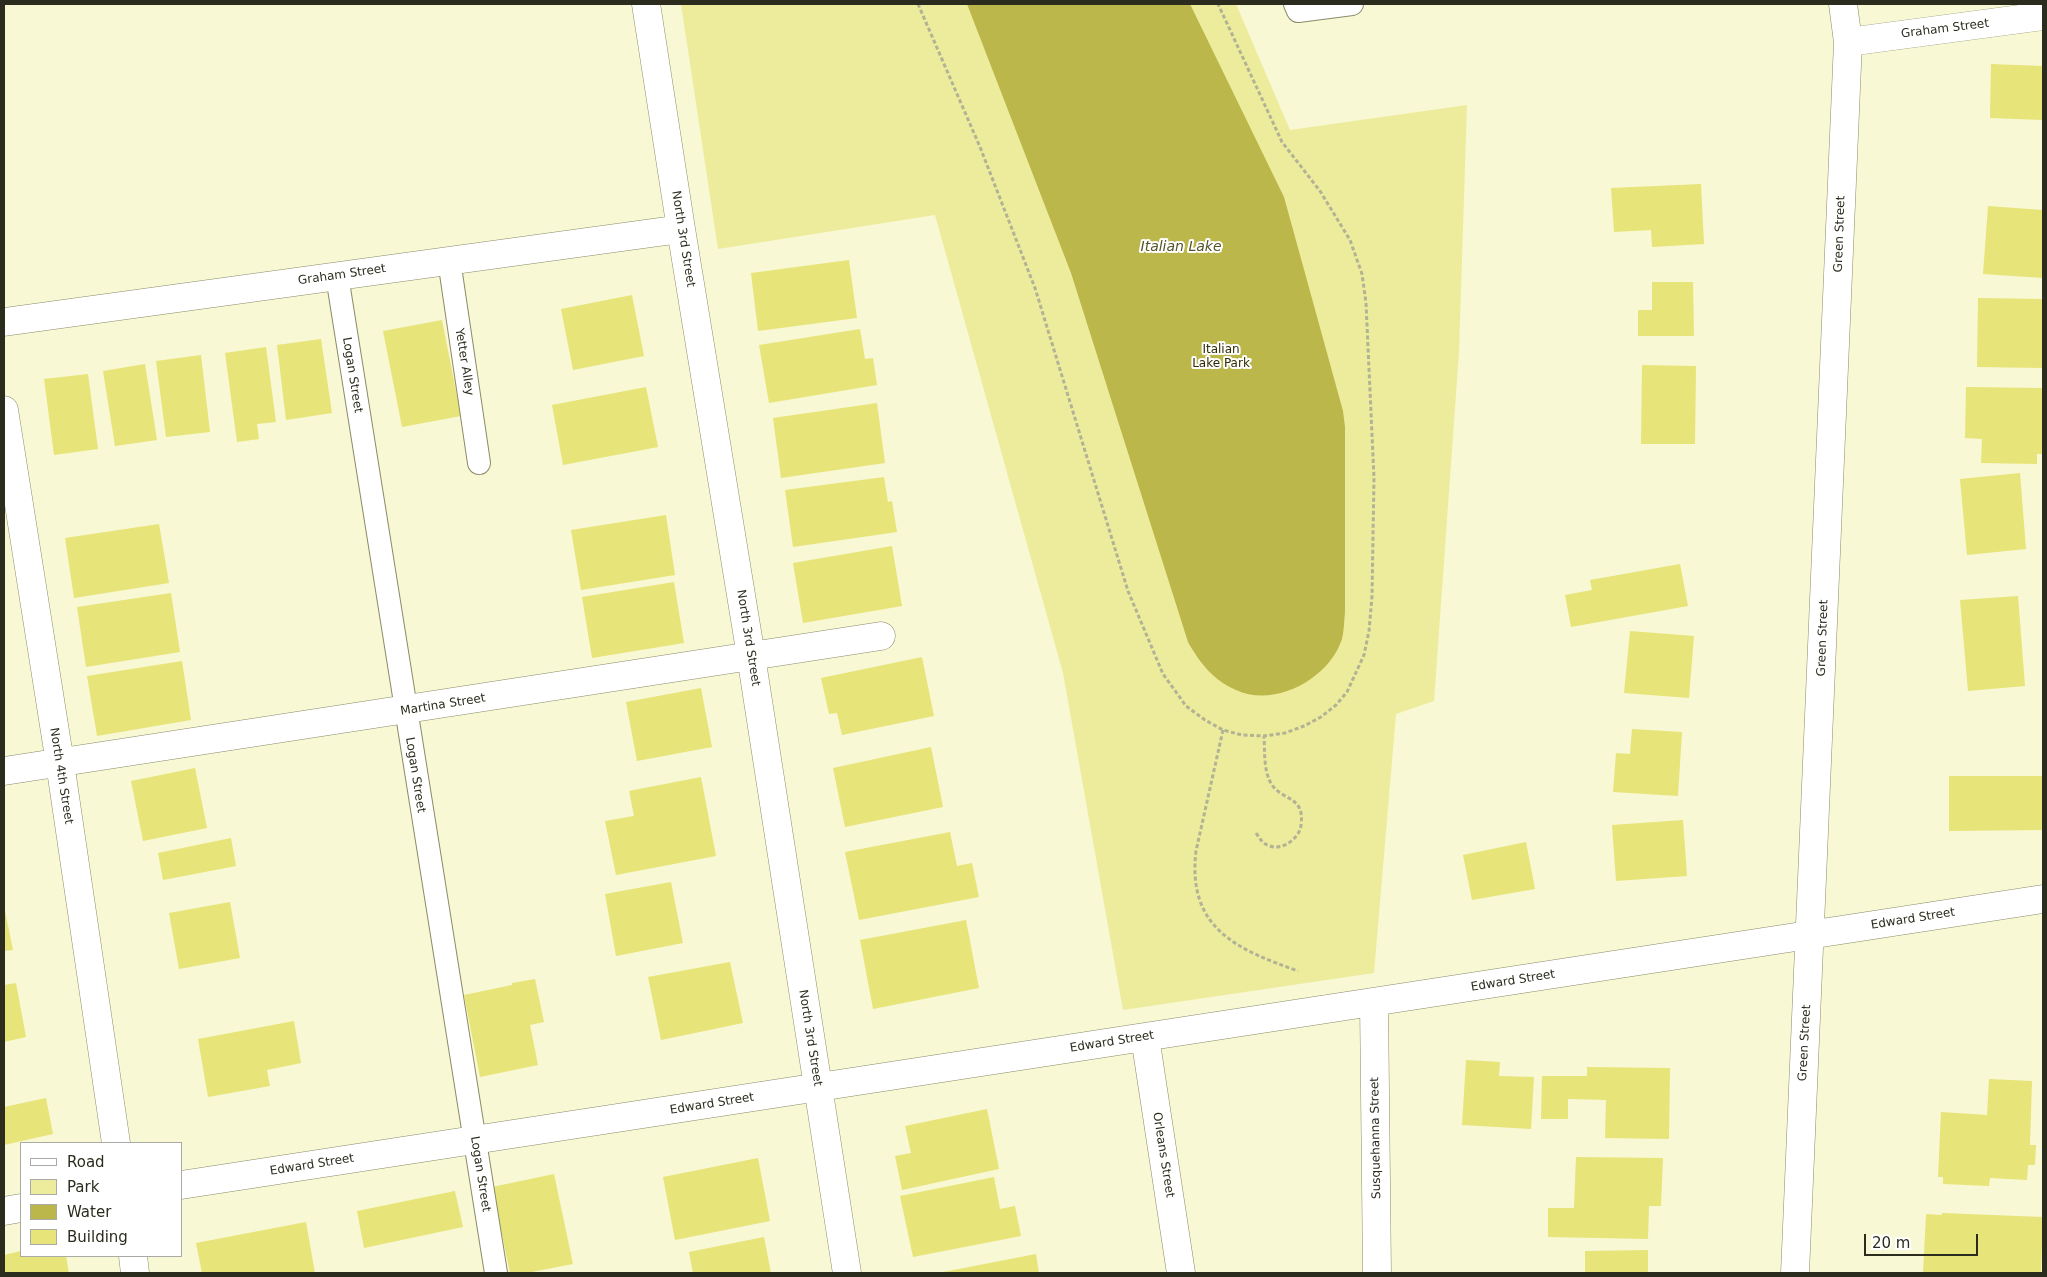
<!DOCTYPE html>
<html>
<head>
<meta charset="utf-8">
<style>
  body { margin:0 }
  #map { position:relative; width:2047px; height:1277px; overflow:hidden; background:#f8f8d4; font-family:"DejaVu Sans",sans-serif }
  canvas { display:block }
  .frame { position:absolute; inset:0; border:5px solid #2c2c1e; pointer-events:none }
  .legend { position:absolute; left:20px; top:1142px; width:162px; height:115px; box-sizing:border-box; background:#fff; border:1px solid #ababa5; margin:0; padding:6px 9px; list-style:none; font-size:15px; color:#2c2c1e }
  .legend li { display:flex; align-items:center; gap:10px; height:25px }
  .legend b { width:25px; border:1px solid #ababa5 }
  .scale { position:absolute; left:1864px; top:1234px; width:114px; height:22px; box-sizing:border-box; border:2px solid #2c2c1e; border-top:0; padding-left:6px; font-size:15px; line-height:18px; white-space:nowrap; color:#2c2c1e; -webkit-text-stroke:4px #fff; paint-order:stroke }
</style>
</head>
<body>
<div id="map">
<canvas width="2047" height="1277"></canvas>
<div class="frame"></div>
<ul class="legend">
<li><b style="height:6px;background:#fff"></b>Road</li>
<li><b style="height:14px;background:#edec9c"></b>Park</li>
<li><b style="height:14px;background:#bbb74b"></b>Water</li>
<li><b style="height:14px;background:#e7e479"></b>Building</li>
</ul>
<div class="scale">20 m</div>
</div>
<script>
const ctx = document.querySelector('canvas').getContext('2d');
ctx.lineJoin = 'round';
function fill(path, color) {
  ctx.fillStyle = color;
  ctx.fill(path, 'evenodd');
}
function stroke(path, color, width, dash) {
  ctx.strokeStyle = color;
  ctx.lineWidth = width;
  ctx.lineCap = dash ? 'butt' : 'round';
  ctx.setLineDash(dash || []);
  ctx.stroke(path);
}
function label(font, color, halo, rows, align = 'center') {
  ctx.font = font + ' "DejaVu Sans",sans-serif';
  ctx.lineWidth = 4;
  ctx.setLineDash([]);
  ctx.textBaseline = 'middle';
  ctx.strokeStyle = halo;
  ctx.fillStyle = color;
  for (const [text, x, y, turn = 0] of rows) {
    ctx.save();
    ctx.translate(x, y);
    ctx.rotate((+turn || 0) * Math.PI / 180);
    ctx.textAlign = isNaN(turn) ? turn : align;
    if (halo) ctx.strokeText(text, 0, 0);
    ctx.fillText(text, 0, 0);
    ctx.restore();
  }
}
const green = new Path2D(`
  M 681,4 L 1236,4 L 1290,130 L 1467,105 L 1459,352 L 1434,701 L 1396,714 L 1374,973 L 1123,1010 L 1063,673 L 935,215 L 718,249 Z`);
const water = new Path2D(`
  M 967,4 L 1190,4 L 1284,197 L 1343,411 L 1345,427 L 1345,612 C 1344,621 1344,631 1342,639 C 1329,679 1275,708 1236,690 C 1213,680 1200,663 1188,642 L 1071,273 Z`);
const building = new Path2D(`
  M 1991,64 L 2043,66 L 2043,120 L 1990,118 Z
  M 1701,184 L 1704,244 L 1652,247 L 1651,230 L 1614,232 L 1611,188 Z
  M 1988,206 L 2043,210 L 2043,278 L 1983,274 Z
  M 849,260 L 857,318 L 758,331 L 751,273 Z
  M 1652,282 L 1693,282 L 1694,336 L 1638,336 L 1638,310 L 1652,310 Z
  M 632,295 L 644,356 L 573,370 L 561,309 Z
  M 1978,298 L 2043,299 L 2043,368 L 1977,367 Z
  M 442,320 L 461,416 L 402,427 L 383,331 Z
  M 860,329 L 865,359 L 873,358 L 877,385 L 769,403 L 759,345 Z
  M 321,339 L 332,413 L 286,420 L 277,345 Z
  M 266,347 L 276,422 L 257,424 L 259,439 L 237,442 L 225,353 Z
  M 201,355 L 210,432 L 166,437 L 156,361 Z
  M 145,364 L 157,440 L 115,446 L 103,371 Z
  M 1642,365 L 1696,366 L 1695,444 L 1641,444 Z
  M 88,374 L 98,449 L 54,455 L 44,379 Z
  M 646,387 L 658,447 L 563,465 L 552,405 Z
  M 1966,387 L 2043,388 L 2043,454 L 2037,454 L 2037,464 L 1981,463 L 1982,439 L 1965,438 Z
  M 877,403 L 885,463 L 781,478 L 773,418 Z
  M 2020,473 L 2026,549 L 1967,555 L 1960,479 Z
  M 884,477 L 888,502 L 892,501 L 897,532 L 793,547 L 785,490 Z
  M 666,515 L 675,575 L 581,590 L 571,530 Z
  M 159,524 L 169,583 L 74,598 L 65,538 Z
  M 892,546 L 902,606 L 803,623 L 793,563 Z
  M 1680,564 L 1688,606 L 1571,627 L 1565,595 L 1592,590 L 1590,580 Z
  M 674,582 L 684,643 L 592,658 L 582,597 Z
  M 171,593 L 180,652 L 86,667 L 77,607 Z
  M 2018,596 L 2025,686 L 1968,691 L 1960,600 Z
  M 1630,631 L 1694,636 L 1689,698 L 1624,693 Z
  M 922,657 L 934,716 L 842,735 L 837,713 L 829,714 L 821,678 Z
  M 182,661 L 191,720 L 97,736 L 87,676 Z
  M 701,688 L 712,747 L 637,761 L 626,702 Z
  M 1632,729 L 1682,732 L 1678,796 L 1613,792 L 1616,753 L 1630,754 Z
  M 931,747 L 943,807 L 845,827 L 833,768 Z
  M 195,768 L 207,828 L 143,841 L 131,781 Z
  M 1949,776 L 2043,776 L 2043,830 L 1949,831 Z
  M 701,777 L 716,856 L 616,875 L 605,821 L 634,816 L 629,791 Z
  M 1683,820 L 1687,876 L 1616,881 L 1612,825 Z
  M 950,832 L 957,866 L 972,863 L 979,897 L 859,920 L 845,852 Z
  M 231,838 L 236,866 L 163,880 L 158,853 Z
  M 1526,842 L 1535,889 L 1472,900 L 1463,855 Z
  M 671,882 L 683,943 L 616,956 L 605,894 Z
  M 230,902 L 240,958 L 179,969 L 169,913 Z
  M 4,906 L 13,950 L 4,951 Z
  M 966,920 L 979,988 L 873,1009 L 860,940 Z
  M 730,962 L 743,1023 L 661,1040 L 648,977 Z
  M 535,979 L 544,1022 L 530,1025 L 538,1065 L 480,1077 L 464,995 L 512,985 L 512,983 Z
  M 16,983 L 26,1037 L 4,1042 L 4,985 Z
  M 294,1021 L 301,1063 L 267,1070 L 270,1086 L 208,1097 L 198,1039 Z
  M 1466,1060 L 1500,1062 L 1499,1076 L 1534,1077 L 1531,1129 L 1462,1125 Z
  M 1587,1067 L 1670,1068 L 1669,1139 L 1605,1138 L 1606,1100 L 1568,1099 L 1568,1119 L 1541,1119 L 1542,1076 L 1587,1076 Z
  M 1989,1079 L 2032,1081 L 2030,1145 L 2036,1145 L 2035,1165 L 2028,1165 L 2027,1180 L 1990,1178 L 1989,1186 L 1943,1184 L 1943,1177 L 1938,1177 L 1941,1112 L 1987,1115 Z
  M 46,1098 L 53,1134 L 4,1145 L 4,1107 Z
  M 987,1109 L 999,1169 L 902,1190 L 895,1156 L 911,1153 L 905,1126 Z
  M 1576,1157 L 1663,1158 L 1661,1206 L 1649,1206 L 1648,1239 L 1548,1237 L 1548,1208 L 1574,1208 Z
  M 758,1158 L 770,1221 L 675,1240 L 663,1177 Z
  M 554,1174 L 573,1264 L 527,1273 L 510,1273 L 492,1187 Z
  M 994,1177 L 1000,1209 L 1015,1206 L 1021,1236 L 913,1257 L 900,1196 Z
  M 455,1191 L 463,1227 L 364,1248 L 357,1211 Z
  M 1942,1213 L 2043,1217 L 2041,1273 L 1923,1273 L 1926,1214 L 1942,1215 Z
  M 306,1222 L 315,1273 L 202,1273 L 196,1243 Z
  M 764,1237 L 771,1273 L 693,1273 L 689,1252 Z
  M 1648,1250 L 1648,1273 L 1585,1273 L 1585,1251 Z
  M 21,1251 L 21,1256 L 66,1256 L 69,1273 L 4,1273 L 4,1255 Z
  M 1036,1254 L 1039,1273 L 943,1273 L 943,1272 Z`);
const path = new Path2D(`
  M 918,4 L 980,147 L 1035,288 L 1128,591 L 1163,674 L 1186,706 L 1205,720 L 1223,730 L 1242,735 L 1264,736 L 1285,733 L 1304,726 L 1321,717 L 1336,705 L 1347,692 L 1364,655 L 1369,631 L 1372,596 L 1374,478 L 1366,303 L 1362,274 L 1350,240 L 1320,191 L 1282,142 L 1218,4
  M 1223,730 L 1196,851 C 1187,928 1236,949 1298,971
  M 1256,833 C 1260,839 1263,844 1270,846 C 1282,851 1300,838 1301,825 C 1305,796 1283,801 1272,785 C 1263,771 1265,751 1264,736`);
const lane = new Path2D(`
  M 1295,4 L 1298,11 L 1352,4
  M 449,260 L 479,463
  M 337,276 L 496,1273`);
const street = new Path2D(`
  M 646,4 L 681,229 L 751,656 L 847,1273
  M 1848,42 L 2043,16
  M 4,322 L 681,229
  M 4,410 L 60,763 L 116,1143
  M 4,771 L 881,636
  M 1374,1002 L 1377,1273
  M 1145,1037 L 1181,1273
  M 181,1185 L 2043,899
  M 4,1211 L 21,1208
  M 133,1256 L 135,1273
  M 1795,1273 L 1848,42 L 1843,4`);
const streetNames = [
  ["Graham Street",1945,29,-7],
  ["Green Street",1840,234,-88],
  ["North 3rd Street",683,239,81],
  ["Graham Street",342,275,-8],
  ["Yetter Alley",464,362,81],
  ["Logan Street",352,375,81],
  ["North 3rd Street",748,638,81],
  ["Green Street",1823,638,-88],
  ["Martina Street",443,705,-9],
  ["Logan Street",415,775,81],
  ["North 4th Street",61,776,81],
  ["Edward Street",1913,919,-9],
  ["Edward Street",1513,981,-9],
  ["North 3rd Street",810,1038,81],
  ["Edward Street",1112,1042,-9],
  ["Green Street",1805,1043,-87],
  ["Edward Street",712,1104,-9],
  ["Susquehanna Street",1376,1138,-91],
  ["Orleans Street",1163,1155,81],
  ["Edward Street",312,1165,-9],
  ["Logan Street",480,1174,81]
];
const parkNames = [
  ["Italian",1221,350],
  ["Lake Park",1221,364]
];
const waterNames = [
  ["Italian Lake",1181,247]
];
fill(green, '#edec9c');
fill(water, '#bbb74b');
fill(building, '#e7e479');
stroke(lane, '#8b8b6a', 24);
stroke(street, '#8b8b6a', 29);
stroke(path, '#b2b295', 3, [4, 2.5]);
stroke(lane, '#fff', 22);
stroke(street, '#fff', 28);
label('12px', '#2c2c1e', '#fff', streetNames);
label('12px', '#2d2b00', '#fff', parkNames);
label('italic 14px', '#555327', '#fff', waterNames);
</script>
</body>
</html>
